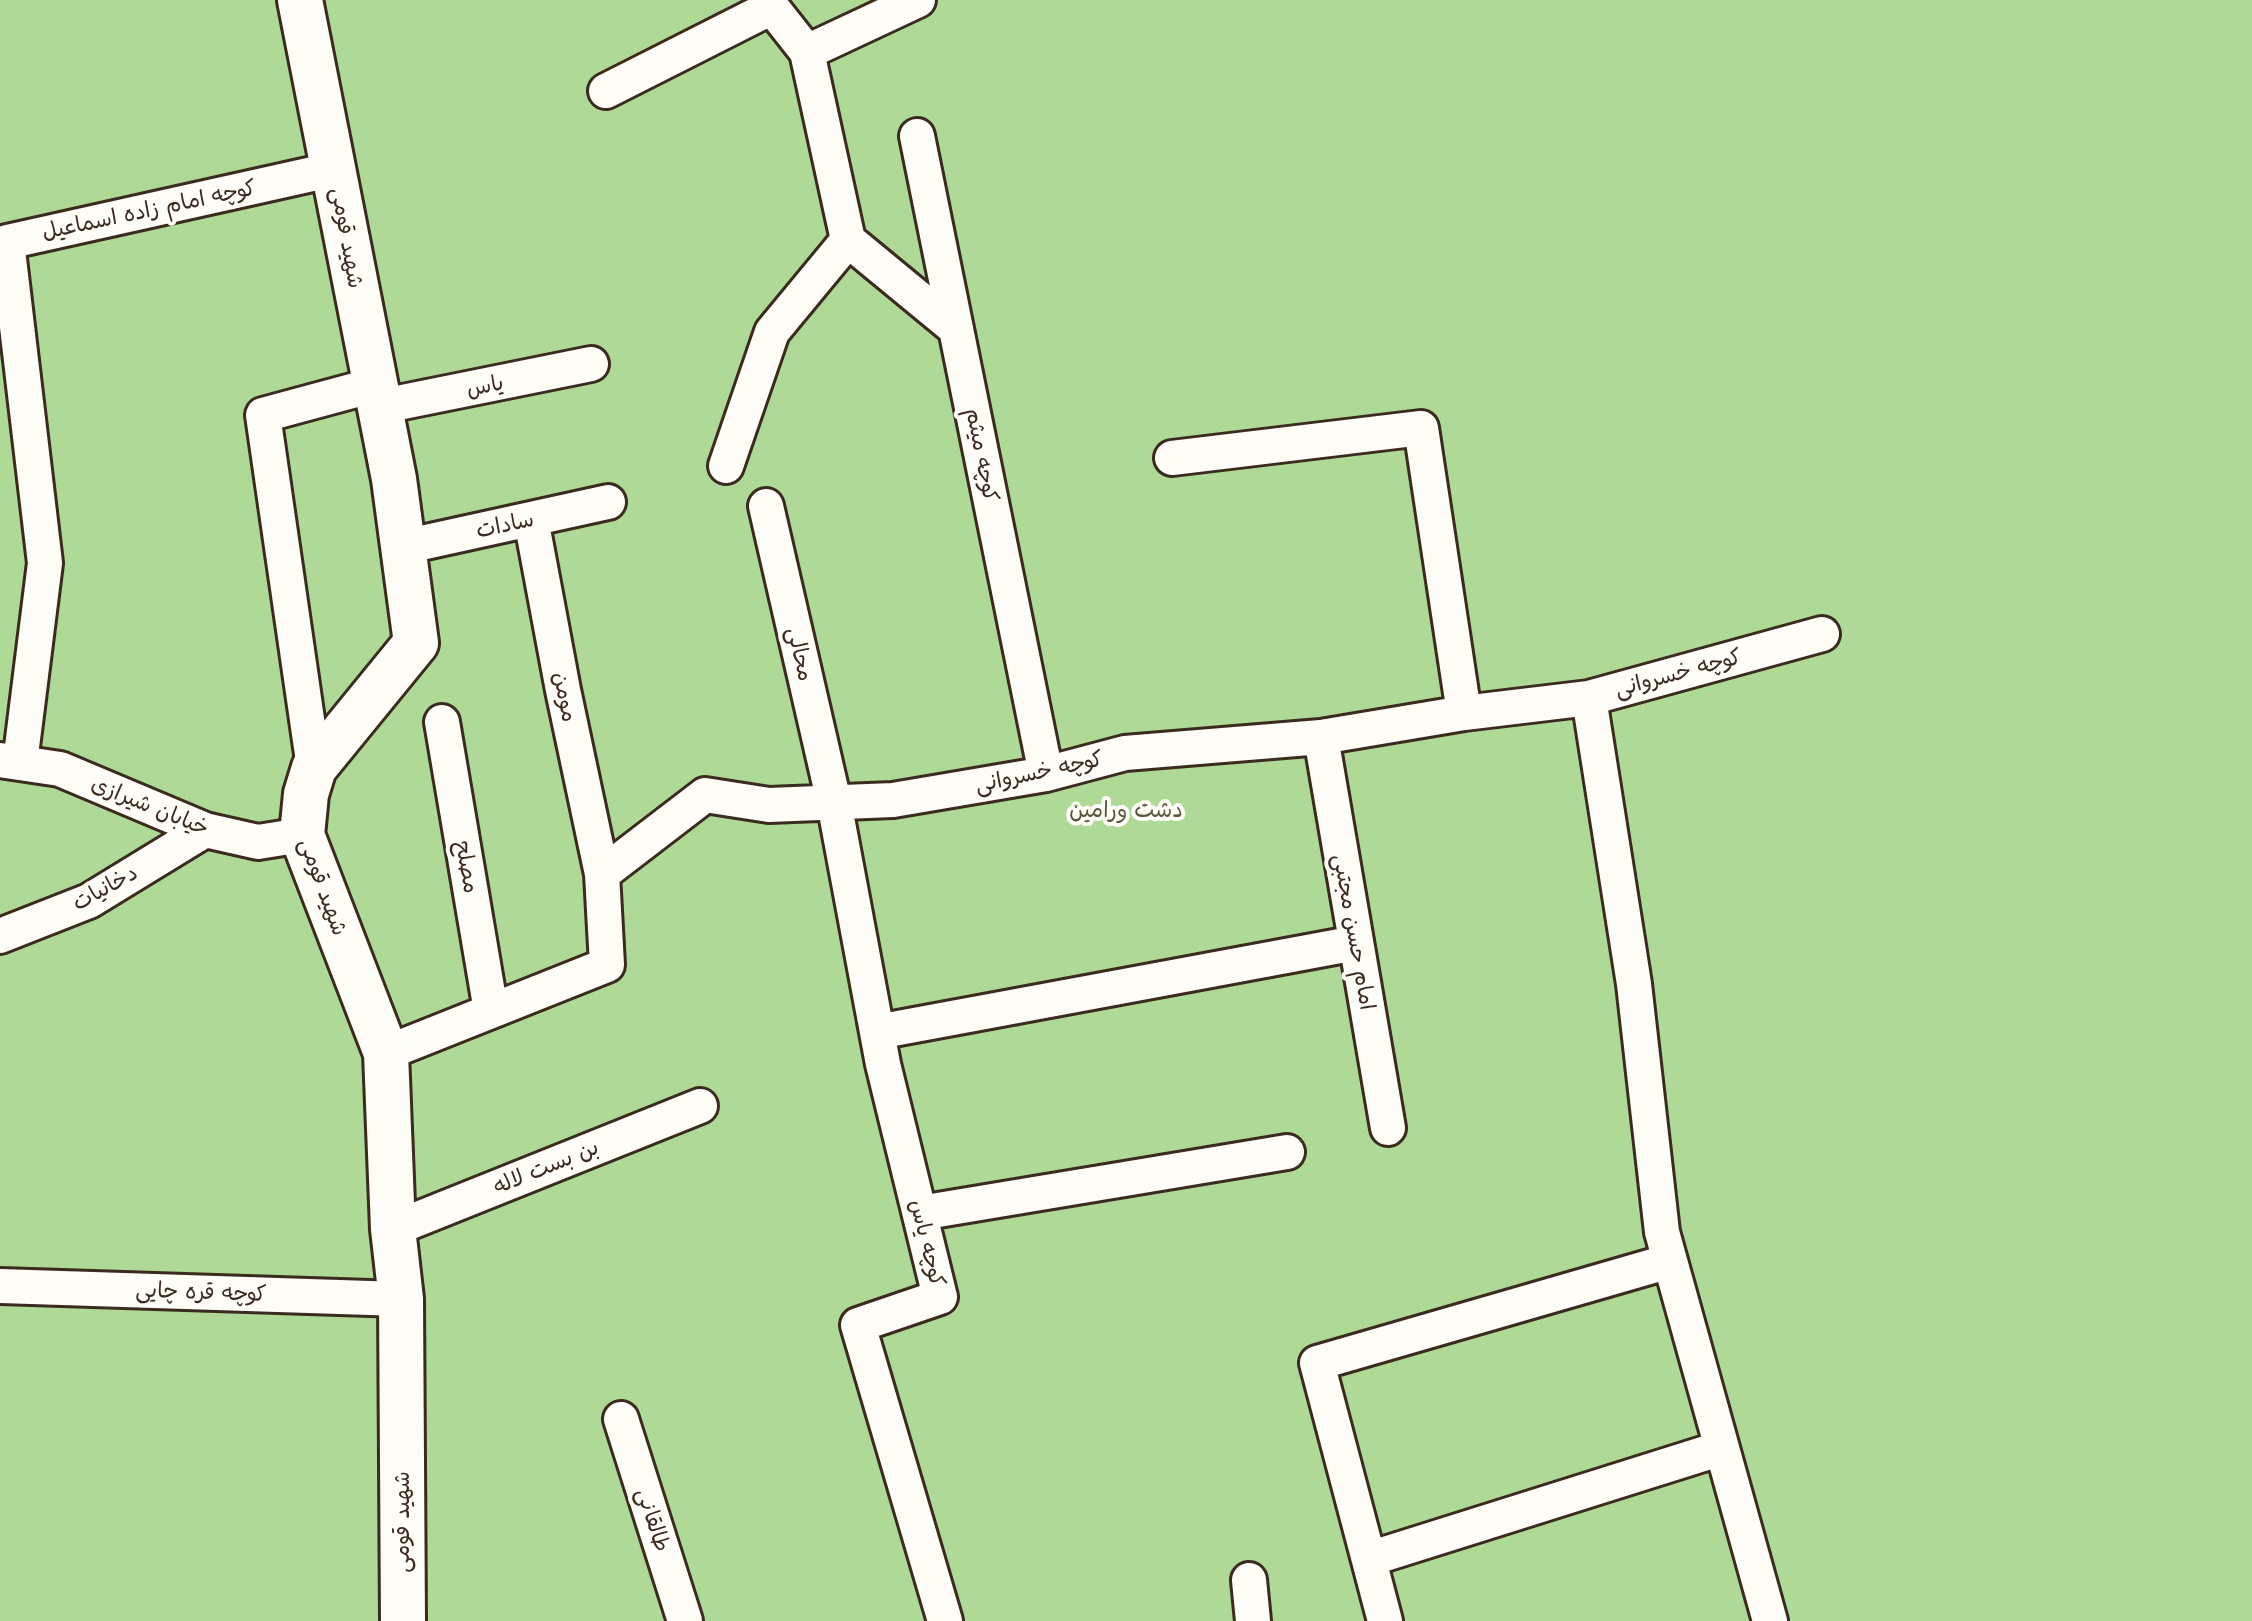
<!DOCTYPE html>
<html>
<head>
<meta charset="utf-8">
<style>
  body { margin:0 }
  canvas { display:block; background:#fdfcf7 }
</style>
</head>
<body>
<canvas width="2252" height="1621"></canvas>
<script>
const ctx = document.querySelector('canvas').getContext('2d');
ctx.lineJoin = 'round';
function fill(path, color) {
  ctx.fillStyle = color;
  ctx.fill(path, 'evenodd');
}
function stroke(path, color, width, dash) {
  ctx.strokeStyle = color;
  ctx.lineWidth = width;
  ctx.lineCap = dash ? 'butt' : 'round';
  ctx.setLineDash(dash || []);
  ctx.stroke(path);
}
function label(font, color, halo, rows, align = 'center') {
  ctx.font = font + ' Mali,"Playpen Sans Arabic",sans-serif';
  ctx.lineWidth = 8;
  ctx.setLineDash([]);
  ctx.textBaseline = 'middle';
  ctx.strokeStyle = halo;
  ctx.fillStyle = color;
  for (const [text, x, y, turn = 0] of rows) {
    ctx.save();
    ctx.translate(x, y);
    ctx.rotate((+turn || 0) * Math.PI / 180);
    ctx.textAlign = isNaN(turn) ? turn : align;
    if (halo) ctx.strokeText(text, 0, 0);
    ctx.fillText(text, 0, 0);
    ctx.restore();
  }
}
const green = new Path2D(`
  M 0,0 L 2252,0 L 2252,1621 L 0,1621 Z`);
const street = new Path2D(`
  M 766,0 L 807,52 L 848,240
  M 807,52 L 918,0
  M 606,91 L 772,7
  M 917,136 L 1046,774
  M 378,407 L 591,364
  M 1172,458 L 1421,428 L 1464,713
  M 726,466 L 772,332 L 848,240 L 956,329
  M 766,506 L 834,802 L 883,1064 L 940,1297 L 858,1325 L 945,1621
  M 531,519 L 563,690 L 602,874
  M 403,547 L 608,502
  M 1589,698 L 1634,984 L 1662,1232 L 1770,1621
  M 442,722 L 491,1011
  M 1321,737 L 1388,1128
  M 0,760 L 60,769 L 205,830 L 258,842 L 302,835
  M 20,763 L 45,563 L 7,242 L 335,169
  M 314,768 L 263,415 L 374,385
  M 0,936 L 89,901 L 205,830
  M 877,1032 L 1356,943
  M 386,1053 L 607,965 L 602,874 L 705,795 L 769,805 L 893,800 L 1046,774 L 1125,753 L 1321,737 L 1464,713 L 1589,698 L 1822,634
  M 920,1213 L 1287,1152
  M 393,1229 L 700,1106
  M 0,1286 L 401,1299
  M 621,1419 L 685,1621
  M 1369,1559 L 1722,1448
  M 1249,1580 L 1253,1621
  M 1385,1621 L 1317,1363 L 1670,1261`);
const secondary = new Path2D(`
  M 300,0 L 394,479 L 416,643 L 314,768 L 306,794 L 302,835 L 386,1053 L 393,1229 L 401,1299 L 403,1621`);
const streetNames = [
  ["کوچه امام زاده اسماعیل",149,210,-12],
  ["شهید قومی",347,238,80],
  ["یاس",485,386,-11],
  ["کوچه میثم",982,455,79],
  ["سادات",505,525,-12],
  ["محالی",800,654,77],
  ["کوچه خسروانی",1678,673,-15],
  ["مومن",565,697,79],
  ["کوچه خسروانی",1039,772,-12],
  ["خیابان شیرازی",150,806,22],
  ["مصلح",467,867,80],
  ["شهید قومی",323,887,70],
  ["دخانیات",105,888,-29],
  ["امام حسن مجتبی",1354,932,80],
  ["بن بست لاله",546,1167,-22],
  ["کوچه یاس",927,1243,76],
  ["کوچه قره چایی",201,1292,2],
  ["طالقانی",653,1520,72],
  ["شهید قومی",402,1522,-90]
];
const parkNames = [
  ["دشت ورامین",1126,810]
];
fill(green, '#afd996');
stroke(street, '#3b2a1e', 40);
stroke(secondary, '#3b2a1e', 50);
stroke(street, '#fdfcf7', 34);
stroke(secondary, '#fdfcf7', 44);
label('22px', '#3b2a1e', '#fdfcf7', streetNames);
label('22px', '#58563c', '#fdfcf7', parkNames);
</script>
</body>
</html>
